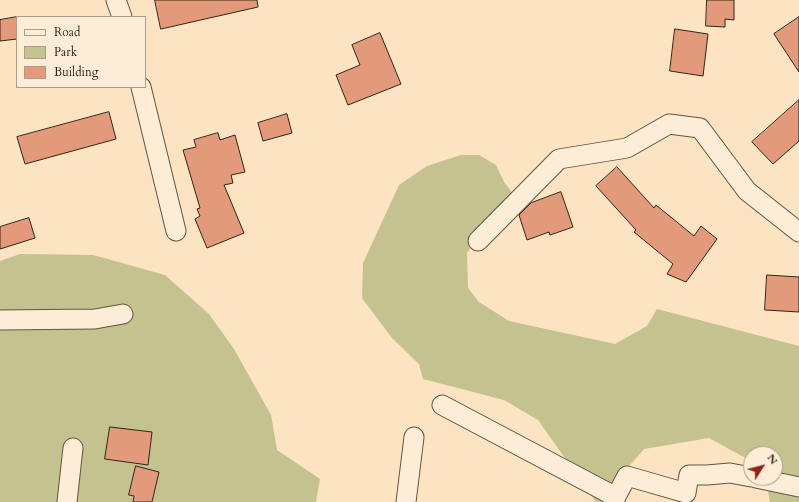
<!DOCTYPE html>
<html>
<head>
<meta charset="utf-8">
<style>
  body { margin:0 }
  #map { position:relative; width:799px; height:502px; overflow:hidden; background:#fce3c1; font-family:Cardo,serif }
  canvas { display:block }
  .legend { position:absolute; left:16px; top:16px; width:130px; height:72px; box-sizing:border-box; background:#fdedd7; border:1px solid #ac9d89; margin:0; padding:5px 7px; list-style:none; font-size:12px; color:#322515 }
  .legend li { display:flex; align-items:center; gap:8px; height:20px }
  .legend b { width:20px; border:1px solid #ac9d89 }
  .north { position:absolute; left:743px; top:446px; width:40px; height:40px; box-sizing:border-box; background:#fdedd7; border:1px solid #ac9d89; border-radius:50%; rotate:54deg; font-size:11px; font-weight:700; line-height:16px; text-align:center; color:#322515 }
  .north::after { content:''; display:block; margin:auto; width:14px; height:18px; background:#8f2418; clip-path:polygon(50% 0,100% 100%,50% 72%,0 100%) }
</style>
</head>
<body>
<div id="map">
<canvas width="799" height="502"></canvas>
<ul class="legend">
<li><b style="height:5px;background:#fdedd7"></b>Road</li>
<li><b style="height:11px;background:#c4c28f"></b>Park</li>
<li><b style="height:11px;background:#e39a7b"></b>Building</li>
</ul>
<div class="north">N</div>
</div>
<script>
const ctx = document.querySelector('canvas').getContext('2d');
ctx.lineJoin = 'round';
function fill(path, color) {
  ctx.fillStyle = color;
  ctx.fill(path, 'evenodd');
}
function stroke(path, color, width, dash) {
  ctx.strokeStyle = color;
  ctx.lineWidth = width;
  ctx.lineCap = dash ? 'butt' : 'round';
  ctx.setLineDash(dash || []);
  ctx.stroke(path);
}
const green = new Path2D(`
  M 461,155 L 479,155 L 496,165 L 504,182 L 514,195 L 476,239 L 467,253 L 468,288 L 479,302 L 509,321 L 615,344 L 647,326 L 657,309 L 799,346 L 799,502 L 770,502 L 767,485 L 775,478 L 775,454 L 751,454 L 751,461 L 709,438 L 644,449 L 624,472 L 610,502 L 596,502 L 538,420 L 504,400 L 423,379 L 419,364 L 392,338 L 362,298 L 363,263 L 399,185 L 427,166 Z
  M 20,254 L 93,255 L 165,275 L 209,314 L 234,349 L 271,415 L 277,450 L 320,479 L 316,502 L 0,502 L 0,261 Z`);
const building = new Path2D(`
  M 155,0 L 257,0 L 258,7 L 161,29 Z
  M 707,0 L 734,0 L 734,20 L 725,19 L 725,27 L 706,26 Z
  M 17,17 L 17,39 L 0,41 L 0,20 Z
  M 799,17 L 799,72 L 774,34 Z
  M 675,29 L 708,34 L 703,76 L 670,71 Z
  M 380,33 L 401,84 L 348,105 L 336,75 L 360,65 L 352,45 Z
  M 799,100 L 799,141 L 773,164 L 752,142 Z
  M 109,112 L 116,139 L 25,164 L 17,137 Z
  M 287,114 L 292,133 L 263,141 L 258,123 Z
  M 218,133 L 220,140 L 235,135 L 245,172 L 231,175 L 233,183 L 224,185 L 244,233 L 207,248 L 195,219 L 200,216 L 197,209 L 200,208 L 183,150 L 196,147 L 194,140 Z
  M 617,167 L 654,208 L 656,205 L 694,236 L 701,226 L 717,239 L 686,282 L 667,274 L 673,264 L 634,232 L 636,230 L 596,186 Z
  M 561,192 L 573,227 L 550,235 L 549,232 L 527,240 L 519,215 L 531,203 Z
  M 29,218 L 35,238 L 0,249 L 0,227 Z
  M 767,275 L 799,277 L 799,312 L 765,310 Z
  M 110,427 L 152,432 L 148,465 L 105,459 Z
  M 136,466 L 159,472 L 152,502 L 133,502 L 134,496 L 129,495 Z`);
const minor = new Path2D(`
  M 116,0 L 122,17
  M 141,87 L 176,231
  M 478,241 L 559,159 L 627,148 L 669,124 L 700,128 L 747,191 L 799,232
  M 0,320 L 95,319 L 123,314
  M 442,405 L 616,497
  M 756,478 L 799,487
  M 67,502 L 73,448
  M 406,502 L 414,437
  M 613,502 L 627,476 L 686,493 L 689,475 L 707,475 L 730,473 L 751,477`);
fill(green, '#c4c28f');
fill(building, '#e39a7b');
stroke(building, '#322515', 1);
stroke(minor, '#645440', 21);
stroke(minor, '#fdedd7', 19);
</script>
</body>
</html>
